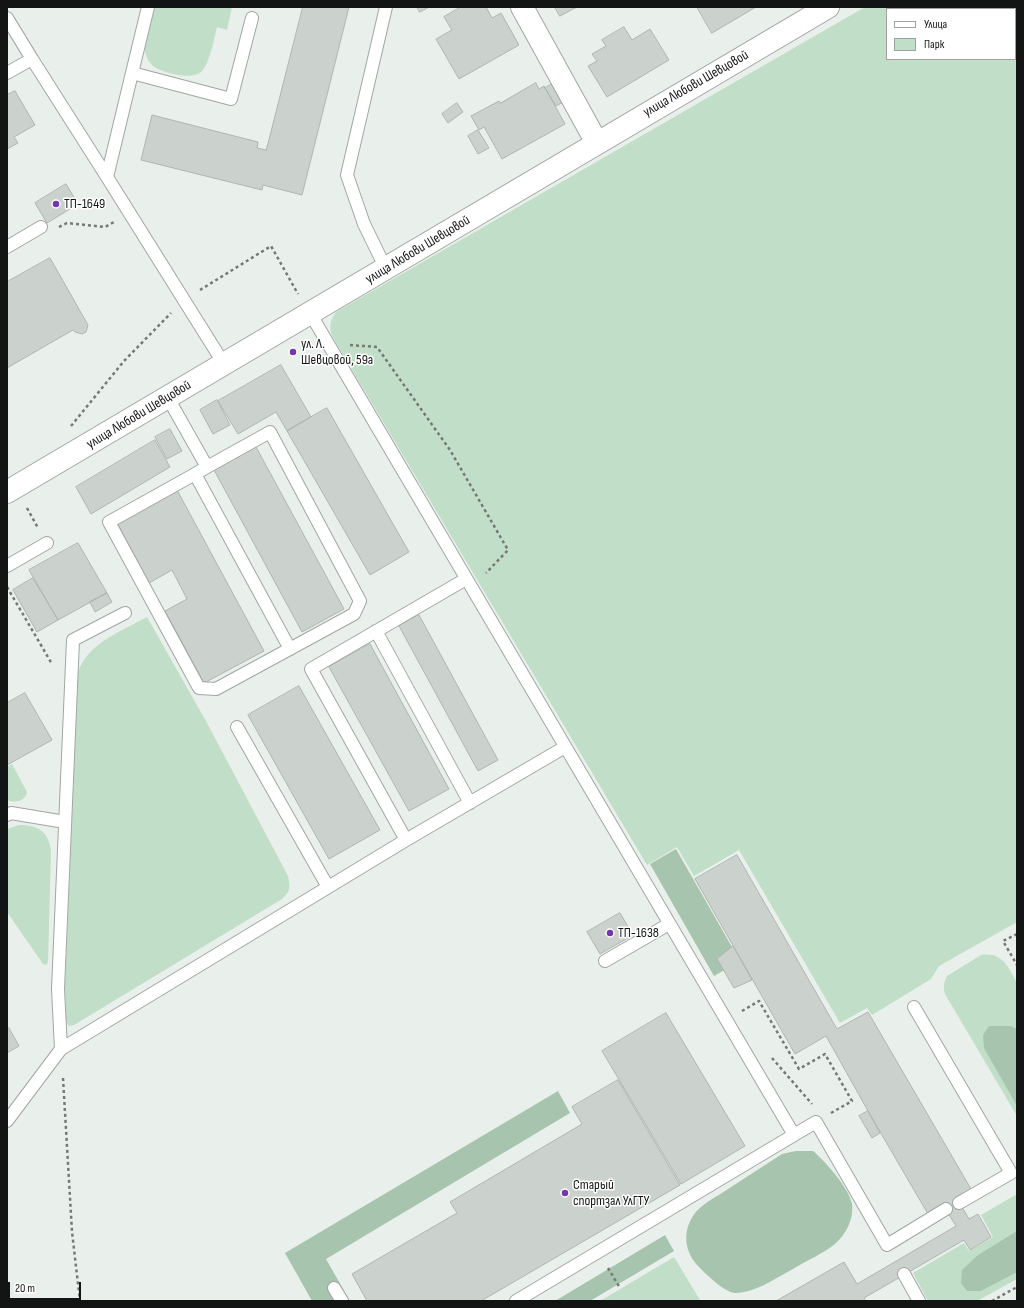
<!DOCTYPE html>
<html>
<head>
<meta charset="utf-8">
<style>
  body { margin:0 }
  #map { position:relative; width:1024px; height:1308px; overflow:hidden; background:#e9efea; font-family:"Sofia Sans Condensed",sans-serif }
  canvas { display:block }
  .frame { position:absolute; inset:0; border:8px solid #131514; pointer-events:none }
  .legend { position:absolute; left:886px; top:8px; width:130px; height:52px; box-sizing:border-box; background:#fff; border:1px solid #a1a1a1; margin:0; padding:5px 7px; list-style:none; font-size:12px; color:#131514 }
  .legend li { display:flex; align-items:center; gap:8px; height:20px }
  .legend b { width:20px; border:1px solid #a1a1a1 }
  .scale { position:absolute; left:8px; top:1282px; width:73px; height:18px; box-sizing:border-box; border:2px solid #131514; border-top:0; padding-left:5px; font-size:12px; line-height:14px; white-space:nowrap; color:#131514; -webkit-text-stroke:3px #fff; paint-order:stroke }
</style>
</head>
<body>
<div id="map">
<canvas width="1024" height="1308"></canvas>
<div class="frame"></div>
<ul class="legend">
<li><b style="height:5px;background:#fff"></b>Улица</li>
<li><b style="height:11px;background:#c1dec8"></b>Парк</li>
</ul>
<div class="scale">20 m</div>
</div>
<script>
const ctx = document.querySelector('canvas').getContext('2d');
ctx.lineJoin = 'round';
function fill(path, color) {
  ctx.fillStyle = color;
  ctx.fill(path, 'evenodd');
}
function stroke(path, color, width, dash) {
  ctx.strokeStyle = color;
  ctx.lineWidth = width;
  ctx.lineCap = dash ? 'butt' : 'round';
  ctx.setLineDash(dash || []);
  ctx.stroke(path);
}
function label(font, color, halo, rows, align = 'center') {
  ctx.font = font + ' "Sofia Sans Condensed",sans-serif';
  ctx.lineWidth = 3;
  ctx.setLineDash([]);
  ctx.textBaseline = 'middle';
  ctx.strokeStyle = halo;
  ctx.fillStyle = color;
  for (const [text, x, y, turn = 0] of rows) {
    ctx.save();
    ctx.translate(x, y);
    ctx.rotate((+turn || 0) * Math.PI / 180);
    ctx.textAlign = isNaN(turn) ? turn : align;
    if (halo) ctx.strokeText(text, 0, 0);
    ctx.fillText(text, 0, 0);
    ctx.restore();
  }
}
const green = new Path2D(`
  M 155,7 L 232,7 L 227,30 L 217,27 C 214,39 210,62 202,71 C 193,81 162,73 153,66 C 150,63 147,59 146,55 C 142,44 152,19 155,7 Z
  M 865,7 L 979,7 L 980,9 L 887,9 L 887,59 L 1015,59 L 1015,17 L 1017,16 L 1017,922 L 939,966 L 931,979 L 872,1015 L 867,1008 L 840,1023 L 739,850 L 694,876 L 677,847 L 647,865 L 335,341 C 329,330 328,323 336,312 Z
  M 147,617 L 207,723 L 288,876 C 290,887 291,891 282,899 L 74,1025 L 69,1026 L 66,1022 L 65,986 L 78,673 C 87,643 122,631 147,617 Z
  M 12,764 L 27,792 C 25,802 15,803 7,800 L 7,767 Z
  M 19,825 C 38,825 48,831 51,850 L 48,962 L 46,965 L 43,964 L 7,912 L 7,829 Z
  M 981,955 C 1003,952 1008,967 1017,983 L 1017,1116 L 945,994 C 943,987 944,982 947,976 Z
  M 1017,1194 L 1017,1279 L 977,1301 L 928,1301 L 913,1273 L 964,1243 L 969,1251 L 993,1237 L 981,1215 Z
  M 674,1257 L 700,1300 L 600,1301 Z`);
const forest = new Path2D(`
  M 676,849 L 740,961 L 714,976 L 650,864 Z
  M 989,1026 L 1011,1026 L 1017,1029 L 1017,1106 L 984,1048 L 983,1035 Z
  M 558,1091 L 570,1113 L 326,1259 L 350,1301 L 312,1301 L 285,1253 Z
  M 796,1151 L 813,1151 C 825,1161 849,1188 852,1204 C 854,1219 846,1234 835,1244 C 826,1252 804,1262 793,1269 C 776,1278 755,1293 735,1293 C 724,1292 706,1274 698,1266 C 685,1252 682,1233 693,1216 C 699,1205 718,1196 728,1189 C 746,1177 764,1166 782,1154 Z
  M 1017,1231 L 1017,1272 L 981,1291 L 967,1291 L 961,1283 L 962,1270 L 978,1255 Z
  M 665,1235 L 674,1251 L 590,1301 L 555,1301 Z`);
const building = new Path2D(`
  M 303,7 L 349,7 L 302,195 L 263,185 L 262,190 L 141,160 L 152,115 L 258,142 L 257,148 L 266,150 Z
  M 417,7 L 429,7 L 420,12 Z
  M 461,7 L 486,7 L 492,18 L 501,13 L 519,45 L 459,79 L 436,39 L 452,30 L 444,17 Z
  M 555,7 L 577,7 L 560,16 Z
  M 697,7 L 756,7 L 712,33 Z
  M 624,27 L 632,40 L 650,29 L 669,60 L 607,97 L 588,66 L 597,61 L 592,54 L 606,46 L 602,40 Z
  M 536,83 L 539,89 L 544,86 L 565,124 L 502,159 L 484,127 L 479,130 L 471,116 L 499,101 L 500,103 Z
  M 554,83 L 565,101 L 556,106 L 545,88 Z
  M 15,91 L 35,125 L 14,137 L 18,143 L 7,149 L 7,95 Z
  M 457,103 L 463,112 L 448,123 L 442,114 Z
  M 478,130 L 489,148 L 478,154 L 468,136 Z
  M 66,184 L 78,204 L 47,223 L 35,203 Z
  M 50,258 L 88,325 L 86,332 L 82,334 L 75,332 L 73,330 L 7,368 L 7,282 Z
  M 281,365 L 311,417 L 287,431 L 276,412 L 238,434 L 218,401 Z
  M 217,400 L 230,425 L 213,434 L 200,410 Z
  M 327,408 L 409,552 L 370,575 L 287,431 Z
  M 170,429 L 182,451 L 167,459 L 155,437 Z
  M 155,440 L 170,467 L 91,514 L 76,487 Z
  M 256,447 L 344,609 L 302,632 L 214,470 Z
  M 177,490 L 264,651 L 204,683 L 165,611 L 187,599 L 172,570 L 149,583 L 117,523 Z
  M 78,543 L 107,593 L 58,620 L 29,570 Z
  M 33,578 L 58,620 L 37,632 L 13,590 Z
  M 107,593 L 112,602 L 95,612 L 90,602 Z
  M 419,615 L 498,760 L 478,771 L 399,626 Z
  M 370,644 L 449,789 L 409,811 L 329,667 Z
  M 299,686 L 380,830 L 329,859 L 248,715 Z
  M 25,693 L 52,740 L 7,765 L 7,703 Z
  M 737,855 L 837,1029 L 868,1012 L 971,1189 L 956,1197 L 969,1219 L 978,1214 L 991,1237 L 970,1250 L 964,1240 L 864,1298 L 866,1301 L 776,1301 L 844,1262 L 857,1284 L 956,1226 L 943,1205 L 928,1214 L 868,1111 L 826,1036 L 795,1054 L 695,879 Z
  M 620,913 L 633,935 L 600,954 L 587,932 Z
  M 733,946 L 752,980 L 734,988 L 717,959 Z
  M 666,1013 L 745,1146 L 681,1184 L 602,1051 Z
  M 9,1028 L 19,1046 L 7,1053 L 7,1029 Z
  M 618,1080 L 680,1185 L 481,1301 L 367,1301 L 352,1274 L 457,1213 L 450,1202 L 582,1124 L 572,1107 Z
  M 868,1111 L 880,1133 L 872,1138 L 859,1116 Z`);
const path = new Path2D(`
  M 59,227 L 67,223 L 105,227 L 114,222
  M 200,290 L 271,246 L 298,294
  M 350,345 L 377,347 L 450,450 L 508,550 L 486,573
  M 71,426 L 124,361 L 171,313
  M 27,508 L 38,528
  M 7,587 L 52,664
  M 1017,934 L 1003,941 L 1017,965
  M 742,1011 L 759,1001 L 799,1069 L 825,1054 L 852,1101 L 831,1113
  M 772,1058 L 812,1104
  M 63,1078 L 72,1232 L 80,1301
  M 608,1268 L 620,1288
  M 992,1301 L 1017,1287`);
const lane = new Path2D(`
  M 386,7 L 347,175 L 364,224 L 386,269
  M 7,18 L 32,59
  M 7,73 L 32,59 L 107,177
  M 132,73 L 148,7
  M 7,247 L 41,227
  M 310,313 L 794,1135 L 816,1122 L 887,1245 L 946,1209
  M 224,364 L 107,177 L 132,73 L 231,99 L 252,18
  M 168,398 L 207,467 L 195,474 L 290,649
  M 195,474 L 109,522 L 199,688 L 216,689 L 354,614 L 360,601 L 270,432 L 207,467
  M 7,566 L 47,543
  M 376,631 L 470,803
  M 237,727 L 328,887
  M 7,815 L 11,813 L 65,822
  M 406,840 L 311,669 L 466,579
  M 605,961 L 669,924
  M 914,1007 L 1011,1173 L 959,1203
  M 61,1049 L 58,989 L 73,640 L 125,613
  M 7,1121 L 61,1049 L 406,840 L 565,747
  M 904,1274 L 919,1301
  M 334,1288 L 342,1301
  M 516,1301 L 794,1135`);
const street = new Path2D(`
  M 522,7 L 597,143
  M 7,492 L 828,7`);
const markers = [
  [56,204,4,"#7337ad"],
  [293,352,4,"#7337ad"],
  [610,933,4,"#7337ad"],
  [565,1193,4,"#7337ad"]
];
const streetNames = [
  ["улица Любови Шевцовой",696,84,-30],
  ["улица Любови Шевцовой",418,250,-31],
  ["улица Любови Шевцовой",139,415,-31]
];
const poiNames = [
  ["ТП-1649",64,204],
  ["ул. Л.",301,344],
  ["Шевцовой, 59а",301,360],
  ["ТП-1638",618,933],
  ["Старый",573,1185],
  ["спортзал УлГТУ",573,1201]
];
fill(green, '#c1dec8');
fill(forest, '#a7c4af');
fill(building, '#cbd1cc');
stroke(building, '#afb5b0', 1);
stroke(lane, '#a0a7a2', 14);
stroke(street, '#a0a7a2', 24);
stroke(path, '#757976', 2.5, [3, 3]);
stroke(lane, '#fff', 12);
stroke(street, '#fff', 22);
for (const [x, y, r, color] of markers) {
  const dot = new Path2D();
  dot.arc(x, y, r, 0, 2 * Math.PI);
  ctx.fillStyle = color;
  ctx.fill(dot);
  stroke(dot, '#fff', 1.5);
}
label('14px', '#131514', '#fff', streetNames);
label('14px', '#131514', '#fff', poiNames, 'left');
</script>
</body>
</html>
